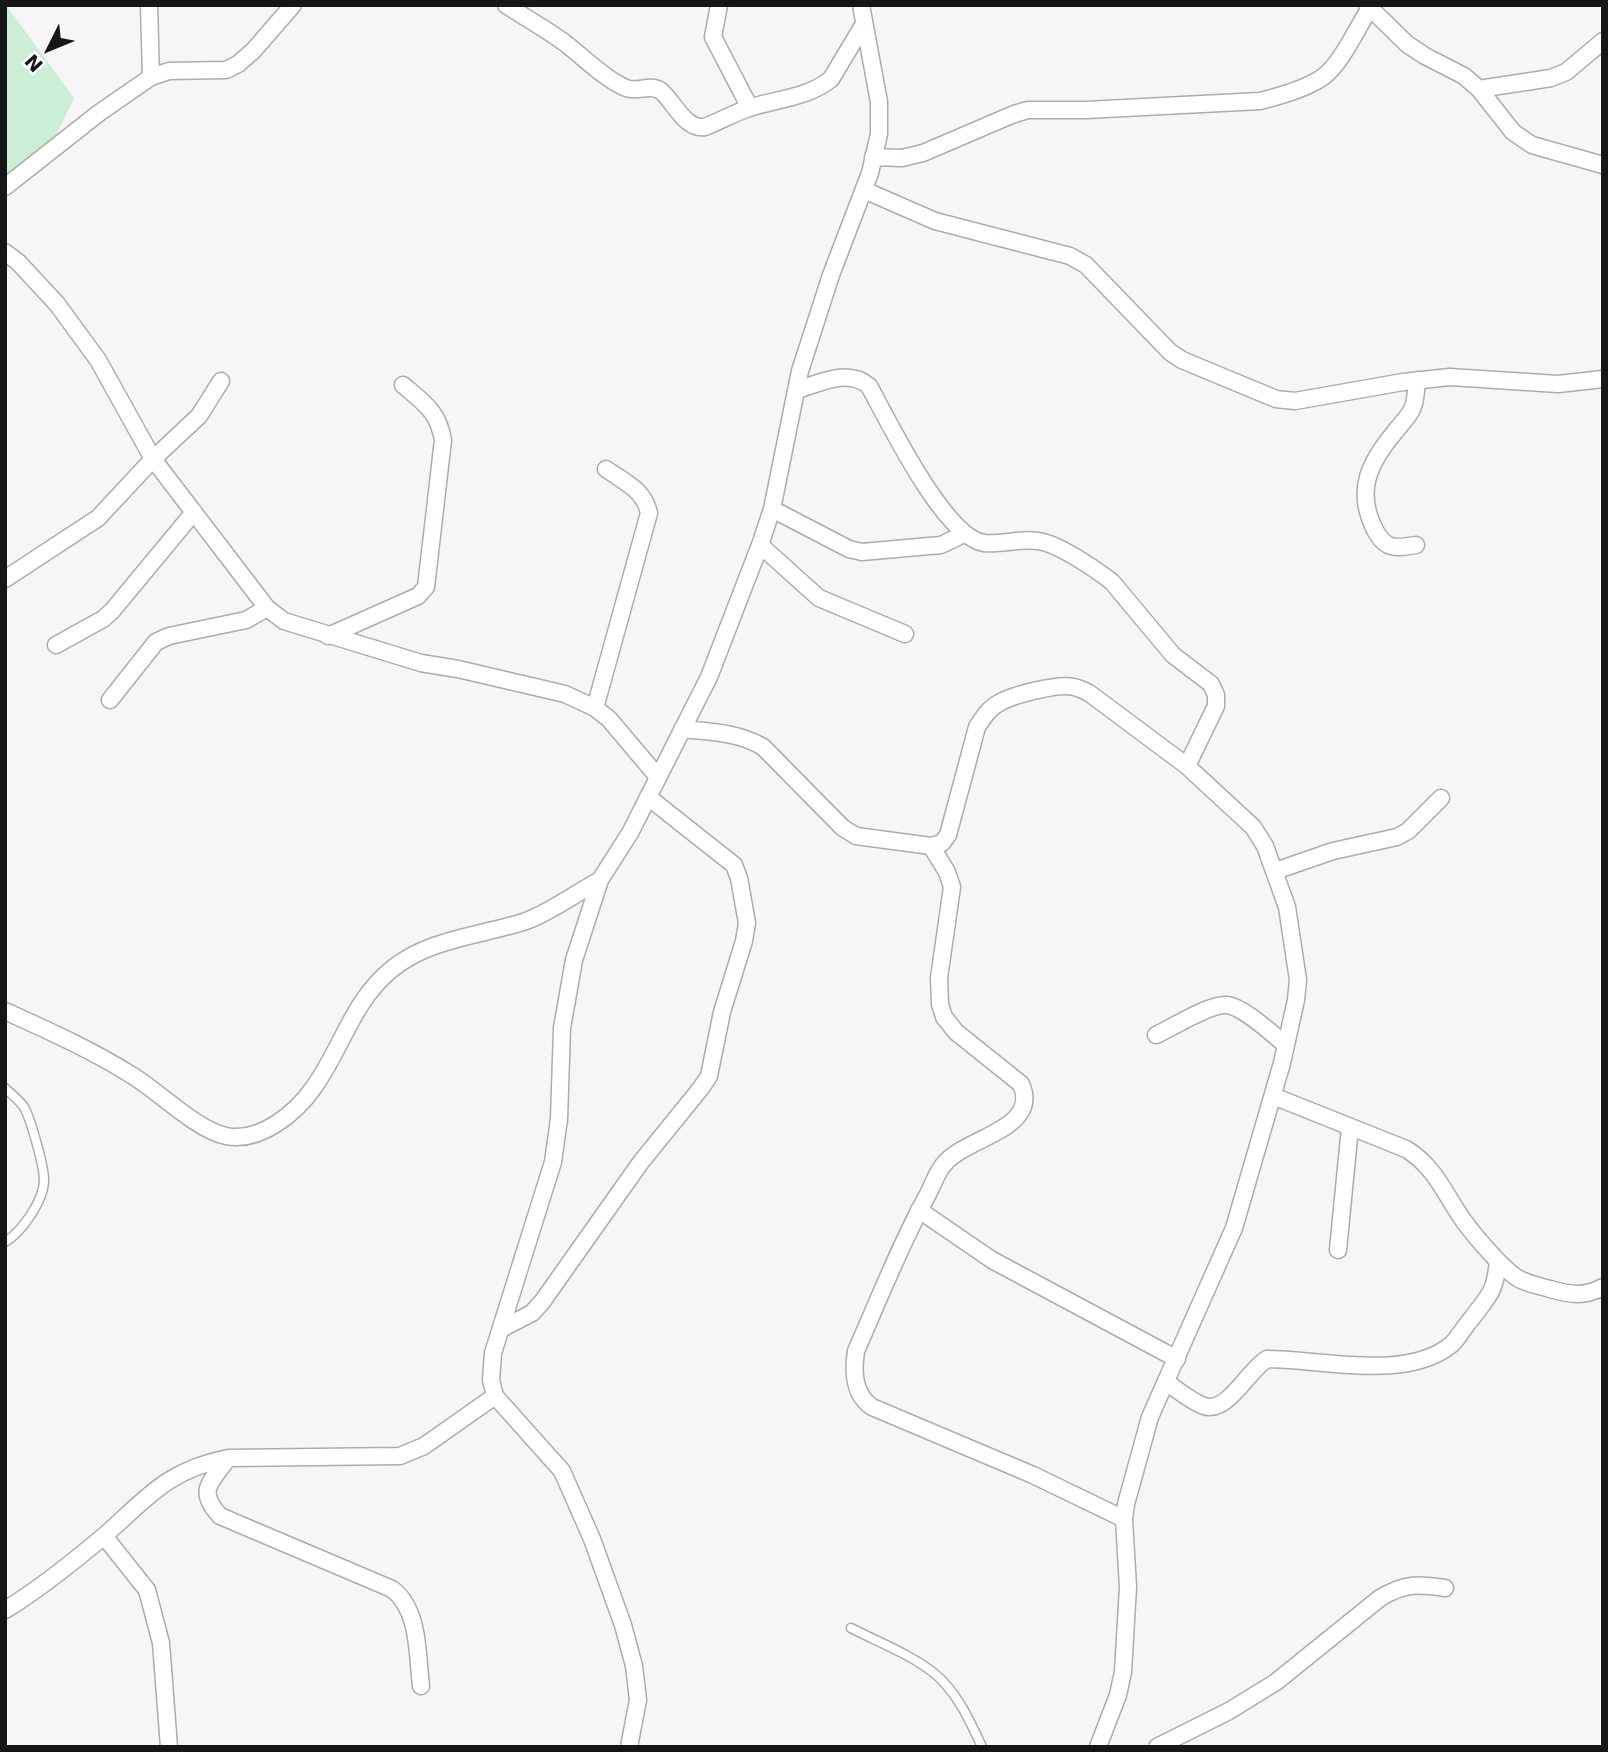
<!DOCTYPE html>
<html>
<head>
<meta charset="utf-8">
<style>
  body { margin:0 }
  #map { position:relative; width:1608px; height:1752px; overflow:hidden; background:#f8f5f9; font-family:"DejaVu Sans",sans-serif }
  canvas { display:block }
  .frame { position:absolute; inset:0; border:7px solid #161617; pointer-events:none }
  .north { position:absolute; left:14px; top:14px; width:70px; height:70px; -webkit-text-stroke:5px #fff; paint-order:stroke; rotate:227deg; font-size:19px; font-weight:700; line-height:28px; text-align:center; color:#161617 }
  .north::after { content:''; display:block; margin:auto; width:24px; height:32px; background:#161617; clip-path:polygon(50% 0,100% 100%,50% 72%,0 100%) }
</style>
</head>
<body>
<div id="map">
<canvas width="1608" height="1752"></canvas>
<div class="frame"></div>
<div class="north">N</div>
</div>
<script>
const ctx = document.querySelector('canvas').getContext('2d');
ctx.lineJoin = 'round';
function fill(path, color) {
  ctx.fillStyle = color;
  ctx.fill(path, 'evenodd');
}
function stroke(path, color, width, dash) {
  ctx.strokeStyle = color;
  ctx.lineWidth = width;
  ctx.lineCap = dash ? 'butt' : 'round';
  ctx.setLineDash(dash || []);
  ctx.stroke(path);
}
const green = new Path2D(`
  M 6,5 L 74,98 L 37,175 L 5,186 Z`);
const lane = new Path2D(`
  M 5,1088 C 11,1094 19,1100 24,1107 C 31,1120 44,1166 44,1180 C 44,1200 22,1232 5,1242
  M 851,1628 C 878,1642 910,1654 934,1673 C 957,1692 970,1721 982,1747`);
const street = new Path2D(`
  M 149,5 L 151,77
  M 506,5 C 526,18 546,29 565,43 C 583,57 605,79 626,88 C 638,93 650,83 661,91 C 675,103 685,130 705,127 C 720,121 736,112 752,107 C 778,99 809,97 831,79 L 864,24
  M 719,5 L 713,37 L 750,108
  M 1367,5 L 1407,44 L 1425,56 L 1464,76 L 1479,89 L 1513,132 L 1532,145 L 1603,165
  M 1479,89 L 1551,78 L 1566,72 L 1603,41
  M 873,157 L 902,158 L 923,153 L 1014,114 L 1028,110 L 1086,110 L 1260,101 C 1280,96 1306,89 1323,77 C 1341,64 1357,28 1370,8
  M 5,187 L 99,113 L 151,77 L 169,71 L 226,70 L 238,64 L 253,51 L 293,5
  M 864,190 L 935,221 L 1070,256 L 1086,265 L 1170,352 L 1182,360 L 1276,399 L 1295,401 L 1403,382 L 1450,377 L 1558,384 L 1603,379
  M 5,252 L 18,262 L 57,304 L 98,360 L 153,459 L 267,608 L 284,621 L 421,663 L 458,669 L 565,694 L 595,708 L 609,719 L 658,777
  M 797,390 C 820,383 848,368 869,386 C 888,420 944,537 984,543 C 1003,545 1024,537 1043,542 C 1061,546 1097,570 1112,582 L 1173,655 L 1211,684 L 1216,695 L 1216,706 L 1187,766
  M 772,509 L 849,549 L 862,552 L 941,545 L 964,534
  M 760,545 L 819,598 L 905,634
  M 1416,545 C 1392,549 1384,549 1373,526 C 1356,489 1370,462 1394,433 C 1400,425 1409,417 1413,407 C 1416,399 1416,389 1417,380
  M 5,579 L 98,518 L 153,459 L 199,416 L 221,381
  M 328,636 L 418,596 L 426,587 L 443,440 C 438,411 424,403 403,385
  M 56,645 L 103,619 L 112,611 L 194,512
  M 110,700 L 156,642 L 169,636 L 246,620 L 267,608
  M 595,708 L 649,513 C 644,490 625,482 606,469
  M 682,729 C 710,732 738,732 763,747 L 843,828 L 856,836 L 931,846 L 942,843 L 948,835 L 977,727 C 983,718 989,708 999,703 C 1012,695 1059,683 1074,687 C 1079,688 1085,691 1089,693 L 1187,766 L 1253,827 L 1265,846 L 1287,907 L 1298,980 L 1296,1000 L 1282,1063 L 1234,1228 L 1150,1417 L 1126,1504 L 1124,1519 L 1128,1587 L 1123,1672 L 1118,1695 L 1098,1747
  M 931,846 L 947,872 L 952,887 L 939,978 L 940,1004 L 944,1017 L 956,1032 L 1021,1084 C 1041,1129 967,1137 945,1163 C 937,1171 933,1185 927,1196 C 900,1245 879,1299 856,1351 C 853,1371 853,1394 872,1407 L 1033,1475 L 1124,1519
  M 1275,871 L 1333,851 L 1397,837 L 1408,831 L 1441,798
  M 5,1011 C 49,1031 92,1050 133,1076 C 159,1092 197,1130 226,1136 C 260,1143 296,1113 314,1087 C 342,1048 353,1000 392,969 C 430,938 481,936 526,921 C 551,912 576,893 600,880
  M 1156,1035 C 1172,1028 1210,1003 1227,1005 C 1244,1007 1272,1034 1286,1045
  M 1273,1096 L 1406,1149 C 1431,1164 1442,1187 1457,1211 C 1468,1229 1502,1269 1519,1279 C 1529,1284 1540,1286 1550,1289 C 1571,1295 1584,1297 1603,1287
  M 919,1210 L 992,1260 L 1177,1359
  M 1338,1250 L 1350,1127
  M 501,1329 L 532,1313 L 542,1302 L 641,1162 L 701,1088 L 709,1076 L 722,1012 L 744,941 L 747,923 L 739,878 L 734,865 L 648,797
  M 1166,1382 C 1178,1390 1190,1401 1204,1406 C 1228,1414 1248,1370 1267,1359 C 1322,1359 1407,1382 1452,1344 C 1459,1337 1465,1326 1472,1318 C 1490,1294 1495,1292 1498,1261
  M 228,1458 C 211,1483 196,1490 220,1516 L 392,1589 C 420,1610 417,1655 421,1686
  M 104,1536 L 147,1590 L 161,1643 L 169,1747
  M 5,1610 C 40,1589 73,1562 104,1536 C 147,1498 167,1470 228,1458 L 400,1456 L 424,1446 L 495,1396
  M 629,1747 L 638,1700 L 634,1666 L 623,1625 L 592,1539 L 562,1471 L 495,1396 L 491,1380 L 493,1353 L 553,1162 L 559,1119 L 562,1028 L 574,960 L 600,880 L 630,833 L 709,677 L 760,545 L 772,509 L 800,371 L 831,275 L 870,173 L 879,134 L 879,102 L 861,5
  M 1157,1747 L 1229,1711 L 1276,1682 L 1380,1598 C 1405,1583 1418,1584 1445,1588`);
fill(green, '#caeed6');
stroke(lane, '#aeabae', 11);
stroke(street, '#aeabae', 19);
stroke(lane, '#fff', 8);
stroke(street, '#fff', 16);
</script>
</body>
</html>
